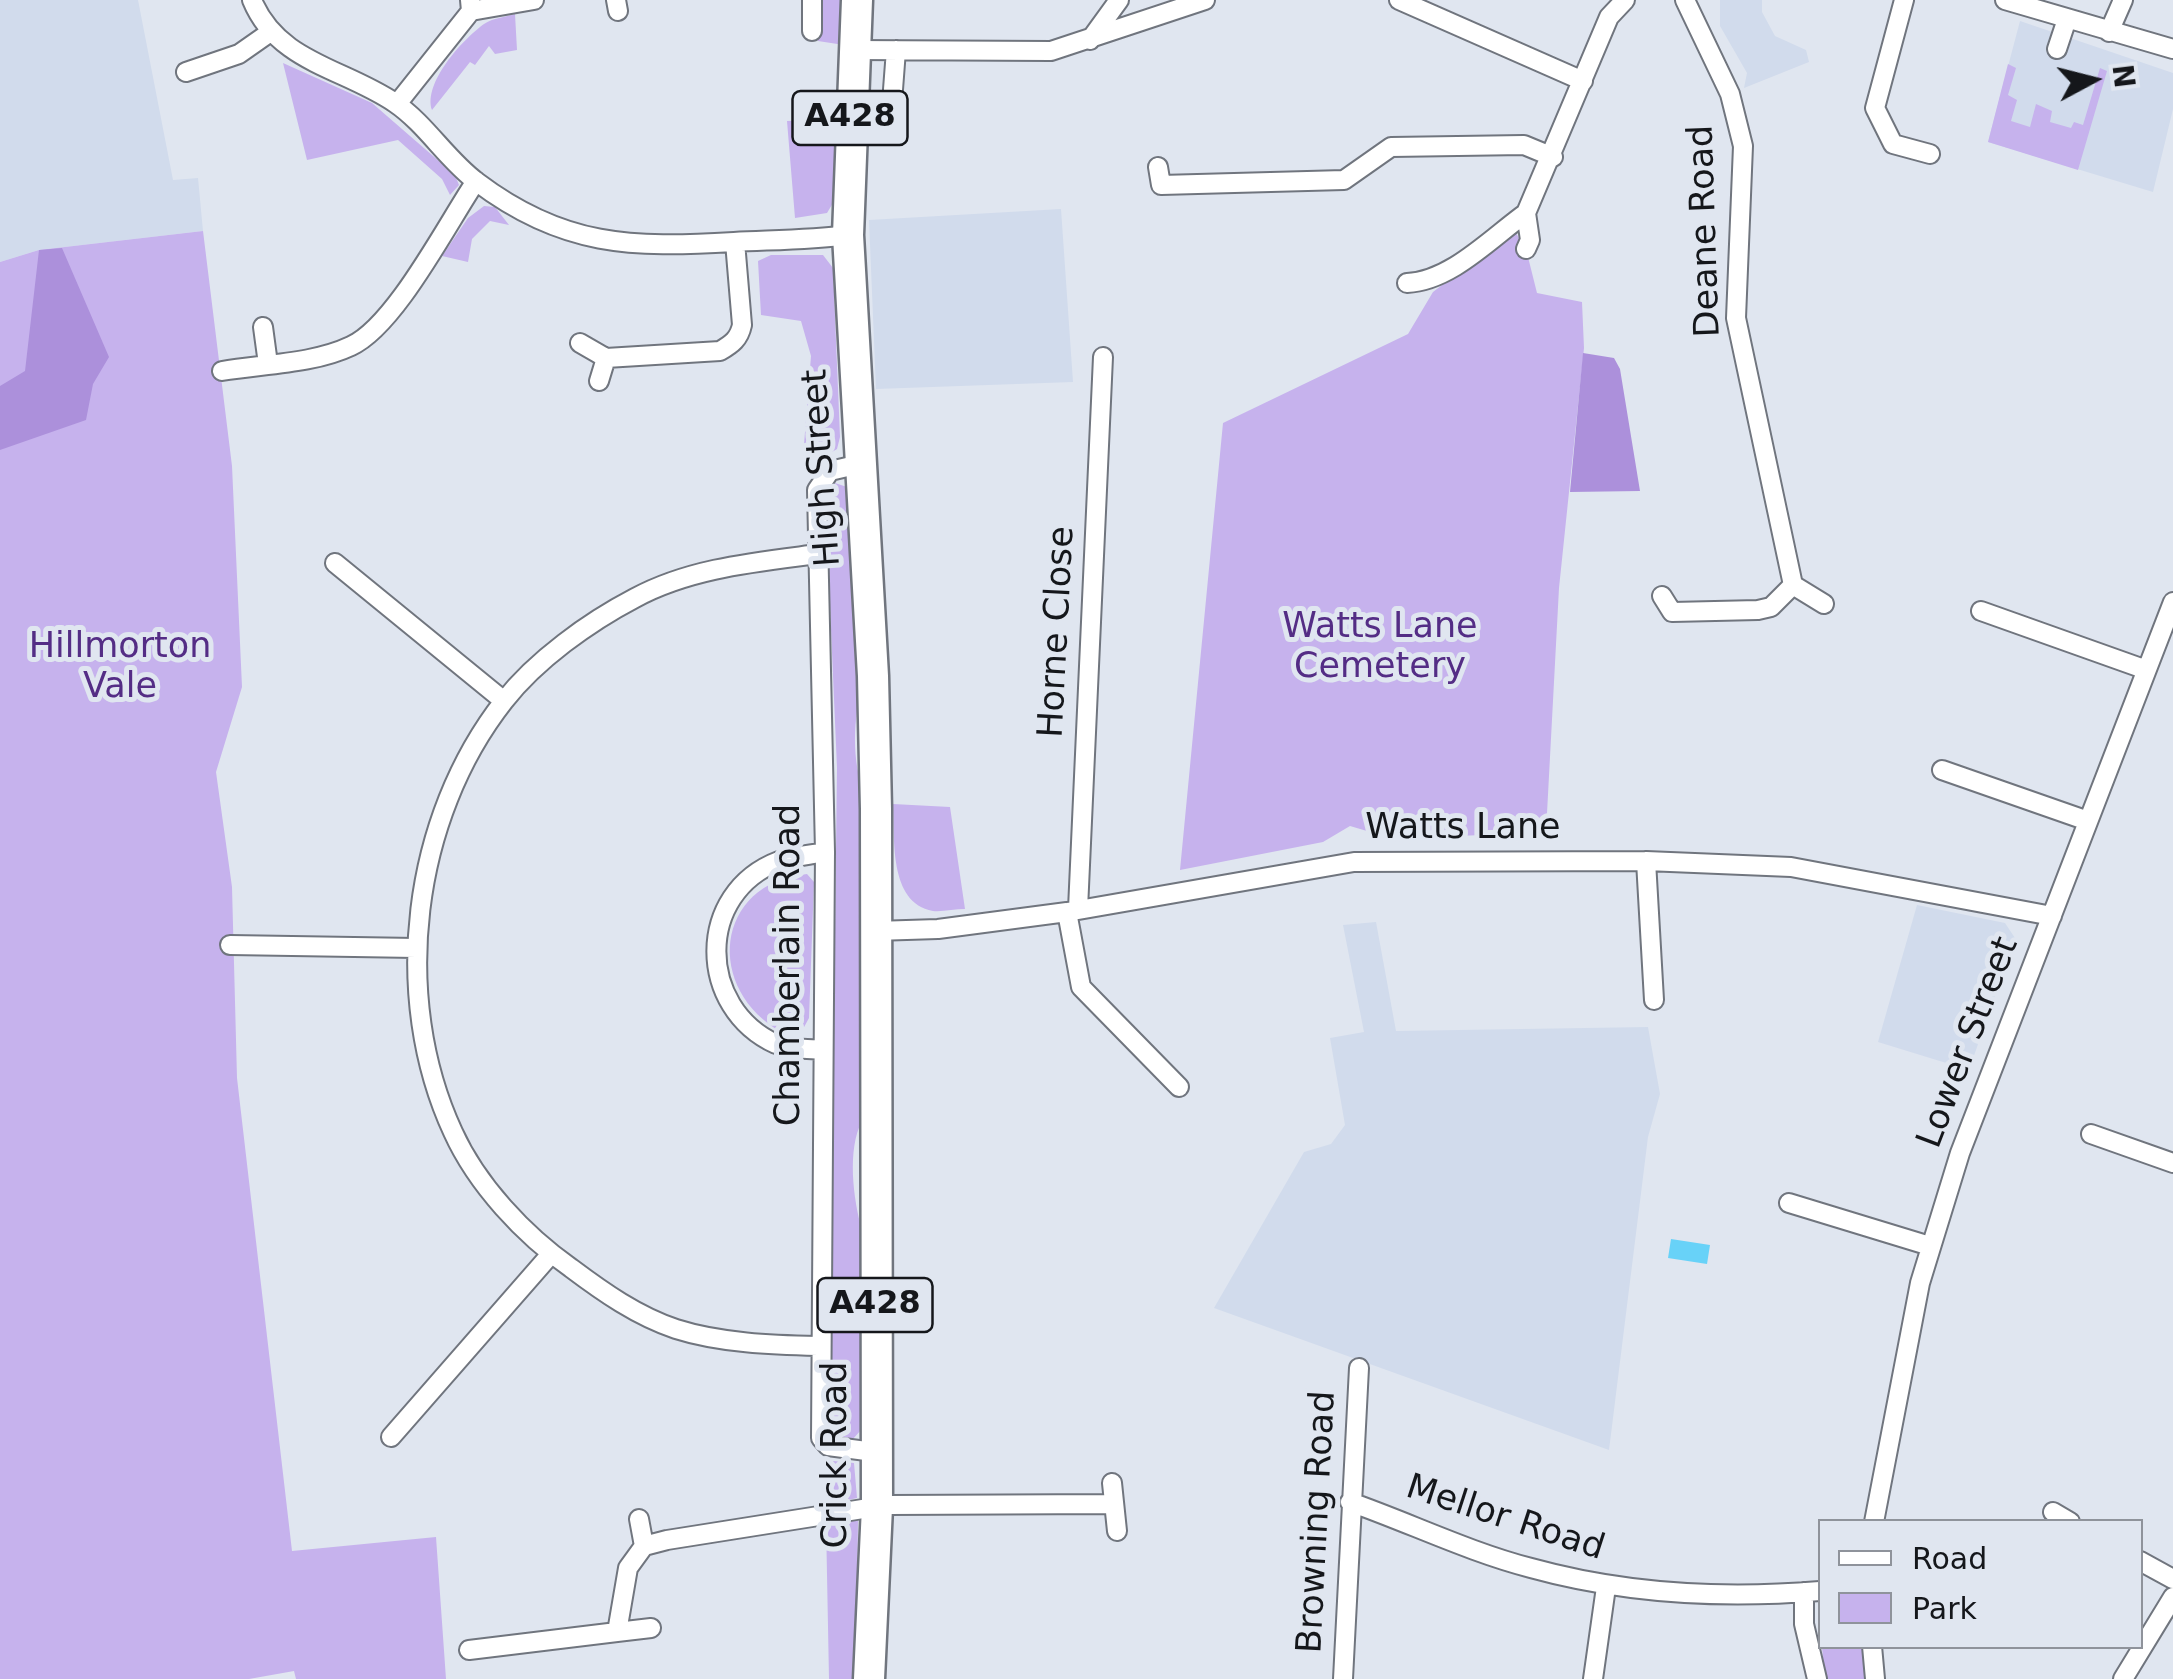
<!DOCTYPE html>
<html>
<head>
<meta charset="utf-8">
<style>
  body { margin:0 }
  #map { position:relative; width:2173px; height:1679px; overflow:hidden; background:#e0e6f0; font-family:"DejaVu Sans",sans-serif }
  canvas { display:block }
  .legend { position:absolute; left:1818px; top:1519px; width:325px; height:130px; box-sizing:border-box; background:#e0e6f0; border:2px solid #8f939b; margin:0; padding:12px 18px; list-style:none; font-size:30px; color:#15171b }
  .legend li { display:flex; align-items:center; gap:20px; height:50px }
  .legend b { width:50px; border:2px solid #8f939b }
  .north { position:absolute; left:2043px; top:30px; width:100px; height:100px; -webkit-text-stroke:8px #e0e6f0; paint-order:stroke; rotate:83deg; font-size:28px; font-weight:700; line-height:40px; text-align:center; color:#15171b }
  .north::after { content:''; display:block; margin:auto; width:35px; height:45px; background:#15171b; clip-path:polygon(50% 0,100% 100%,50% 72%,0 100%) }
</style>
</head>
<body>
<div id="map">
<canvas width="2173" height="1679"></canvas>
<ul class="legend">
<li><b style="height:12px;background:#fff"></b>Road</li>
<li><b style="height:28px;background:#c6b2ed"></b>Park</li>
</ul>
<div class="north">N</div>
</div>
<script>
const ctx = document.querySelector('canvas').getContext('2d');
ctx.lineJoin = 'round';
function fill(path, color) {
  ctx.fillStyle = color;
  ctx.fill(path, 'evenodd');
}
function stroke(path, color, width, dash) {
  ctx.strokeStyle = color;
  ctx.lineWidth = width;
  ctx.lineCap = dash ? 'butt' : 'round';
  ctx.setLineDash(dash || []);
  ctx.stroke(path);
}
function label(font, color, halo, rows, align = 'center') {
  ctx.font = font + ' "DejaVu Sans",sans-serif';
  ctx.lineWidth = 10;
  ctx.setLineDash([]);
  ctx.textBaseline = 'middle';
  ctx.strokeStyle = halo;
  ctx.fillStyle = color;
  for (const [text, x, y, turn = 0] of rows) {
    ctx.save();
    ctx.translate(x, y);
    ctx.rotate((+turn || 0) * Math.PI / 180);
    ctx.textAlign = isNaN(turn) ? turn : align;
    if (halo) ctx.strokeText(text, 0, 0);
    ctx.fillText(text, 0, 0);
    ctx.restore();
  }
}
const built = new Path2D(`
  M 0,0 L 138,0 L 173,180 L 198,178 L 203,231 L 39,250 L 0,262 Z
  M 1720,0 L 1762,0 L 1762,12 L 1775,36 L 1806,50 L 1809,62 L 1744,88 L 1747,73 L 1720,26 Z
  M 2020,21 L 2173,73 L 2173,109 L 2153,192 L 1988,142 Z
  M 1061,209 L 1073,382 L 876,389 L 869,220 Z
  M 1917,905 L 2005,923 L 2015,938 L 1969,1070 L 1878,1042 Z
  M 1376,922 L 1396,1031 L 1648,1027 L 1660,1094 L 1648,1137 L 1609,1450 L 1214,1308 L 1304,1152 L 1331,1144 L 1345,1125 L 1330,1038 L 1364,1032 L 1343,925 Z`);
const green = new Path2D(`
  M 819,0 L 844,0 L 844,45 L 818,41 Z
  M 515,14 L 517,50 L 495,54 L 489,46 L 475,65 L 470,62 L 432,110 C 423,83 462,40 484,24 C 493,18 505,17 515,14 Z
  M 283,63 L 372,103 L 455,175 L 459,185 L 450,195 L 442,179 L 398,140 L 307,160 Z
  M 2008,64 L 2016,68 L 2008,95 L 2017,100 L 2011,121 L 2030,127 L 2036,104 L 2052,111 L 2050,122 L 2071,128 L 2074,122 L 2083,125 L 2100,68 L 2107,71 L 2078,170 L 1988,142 Z
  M 839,119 L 836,198 L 827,213 L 795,218 L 787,121 Z
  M 484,206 L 495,207 L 509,225 L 490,221 L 472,239 L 468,262 L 442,256 L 468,218 Z
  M 1514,230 L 1526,249 L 1537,293 L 1582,302 L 1584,348 L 1559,588 L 1546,832 L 1394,839 L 1350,826 L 1323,842 L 1180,870 L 1223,423 L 1408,334 L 1433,292 Z
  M 203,231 L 232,466 L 242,687 L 216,772 L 232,887 L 237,1078 L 292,1551 L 436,1537 L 446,1679 L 296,1679 L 294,1671 L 249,1679 L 0,1679 L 0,262 L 39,250 Z
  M 771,255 L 823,255 L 833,268 L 840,437 L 837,449 L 802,470 L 811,356 L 801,321 L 761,315 L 758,261 Z
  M 835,483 L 850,488 L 863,683 C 853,718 851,761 865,795 L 862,1121 C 847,1149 853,1199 862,1230 L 861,1430 L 852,1440 L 834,1437 L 829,1419 L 837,768 L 825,491 Z
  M 893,804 L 950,807 L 965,909 C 955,909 942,912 933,911 C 888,903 895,837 893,804 Z
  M 807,874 L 814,882 L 809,1018 L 803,1029 L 783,1033 C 704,990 714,883 807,874 Z
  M 833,1461 L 854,1463 L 857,1498 L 826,1505 L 825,1475 Z
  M 858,1519 L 856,1679 L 829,1679 L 826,1522 Z
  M 1822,1647 L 1864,1647 L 1867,1679 L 1825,1679 Z`);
const forest = new Path2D(`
  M 62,248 L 109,357 L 93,384 L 86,420 L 0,450 L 0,386 L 25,371 L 39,250 Z
  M 1583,353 L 1614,358 L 1620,369 L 1640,491 L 1570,492 Z`);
const water = new Path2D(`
  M 1671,1239 L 1710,1245 L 1707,1264 L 1668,1258 Z`);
const street = new Path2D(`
  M 252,0 C 278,63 344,68 395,103 C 426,124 447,160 477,182 C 563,247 632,248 734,242 C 772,240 810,240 848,235
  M 616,0 L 618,11
  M 1399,0 L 1583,81
  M 1904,0 L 1875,108 L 1893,144 L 1930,154
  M 2005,0 L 2173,49
  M 471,11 L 534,0
  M 812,31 L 812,0
  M 2109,32 L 2123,0
  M 1090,40 L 1119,0
  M 2057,49 L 2067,19
  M 853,50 L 1051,51 L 1205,0
  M 186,72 L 239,54 L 269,33
  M 397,104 L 471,11 L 470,0
  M 890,129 L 896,50
  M 1158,167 L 1161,185 L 1344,180 L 1391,147 L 1524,145 L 1553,157
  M 1526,249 L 1530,240 L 1526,213 L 1609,17 L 1625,0
  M 1407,283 C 1451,281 1491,238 1526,213
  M 263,327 L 268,364
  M 580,343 L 606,358 L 720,351 C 732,344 739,339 742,325 L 735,242
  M 222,371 C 263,364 313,364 351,346 C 395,326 447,224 476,181
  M 599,381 L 606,358
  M 860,464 L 830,471 L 817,490 L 825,852 L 821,1438 L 828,1446 L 874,1452
  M 818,554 C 757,562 690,568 635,598 C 589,622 536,660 504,701 C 412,818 390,996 453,1132 C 477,1185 524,1235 571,1268 C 603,1292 637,1316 676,1329 C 720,1343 772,1345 818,1346
  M 335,563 L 504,701
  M 1793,585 L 1824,604
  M 1662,596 L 1672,612 L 1758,610 L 1771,607 L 1793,585 L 1736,318 L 1743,146 L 1730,94 L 1685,0
  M 1981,611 L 2144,669
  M 1942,770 L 2088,821
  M 1646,861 L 1654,1000
  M 1078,909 L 1103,357
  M 1067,912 L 1081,987 L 1179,1087
  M 875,931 L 938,929 L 1067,912 L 1354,862 L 1646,861 L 1791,867 L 2052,916
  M 230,945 L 416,948
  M 823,1050 C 808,1048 790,1050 776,1044 C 697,1008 695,893 779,861 C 793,856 811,855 825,852
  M 2091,1134 L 2173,1163
  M 1789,1203 L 1930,1246
  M 391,1437 L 551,1254
  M 1112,1483 L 1117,1531
  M 1350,1502 C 1410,1523 1469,1552 1531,1568 C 1625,1594 1723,1599 1820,1591
  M 2053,1512 L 2070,1522
  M 639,1519 L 644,1546
  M 1874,1522 L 1920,1283 L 1960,1153 L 2173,602
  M 2140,1561 L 2173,1579
  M 1804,1592 L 1804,1624 L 1817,1679
  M 617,1632 L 651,1628
  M 1872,1646 L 1875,1679
  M 469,1650 L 617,1632 L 628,1568 L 644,1546 L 667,1540 L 888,1505 L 1114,1504
  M 1343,1679 L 1359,1368
  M 1593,1679 L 1606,1587
  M 2123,1679 L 2173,1597`);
const highway = new Path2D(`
  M 857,0 L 848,235 L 873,676 L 876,809 L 877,1507 L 869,1679`);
const shields = [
  [850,118,115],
  [875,1305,115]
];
const shieldNames = [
  ["A428",850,118],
  ["A428",875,1305]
];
const streetNames = [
  ["Deane Road",1706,231,-92],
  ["High Street",823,468,-94],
  ["Horne Close",1058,632,-87],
  ["Watts Lane",1463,829],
  ["Chamberlain Road",790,965,-90],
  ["Lower Street",1969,1043,-69],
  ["Crick Road",837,1455,-90],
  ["Mellor Road",1505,1519,18],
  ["Browning Road",1318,1522,-87]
];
const parkNames = [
  ["Watts Lane",1380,628],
  ["Cemetery",1380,668],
  ["Hillmorton",120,648],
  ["Vale",120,688]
];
fill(built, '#d1dbec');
fill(green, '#c6b2ed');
fill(forest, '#ac90db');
fill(water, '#68d2f8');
stroke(street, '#70757e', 22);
stroke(highway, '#70757e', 35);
stroke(street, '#fff', 18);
stroke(highway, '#fff', 30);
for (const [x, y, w] of shields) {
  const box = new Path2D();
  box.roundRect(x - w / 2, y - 27, w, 54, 8);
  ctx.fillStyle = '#e0e6f0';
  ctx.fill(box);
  stroke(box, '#15171b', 2.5);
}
label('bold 32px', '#15171b', null, shieldNames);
label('35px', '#15171b', '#e0e6f0', streetNames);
label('35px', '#542d85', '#e0e6f0', parkNames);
</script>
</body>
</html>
